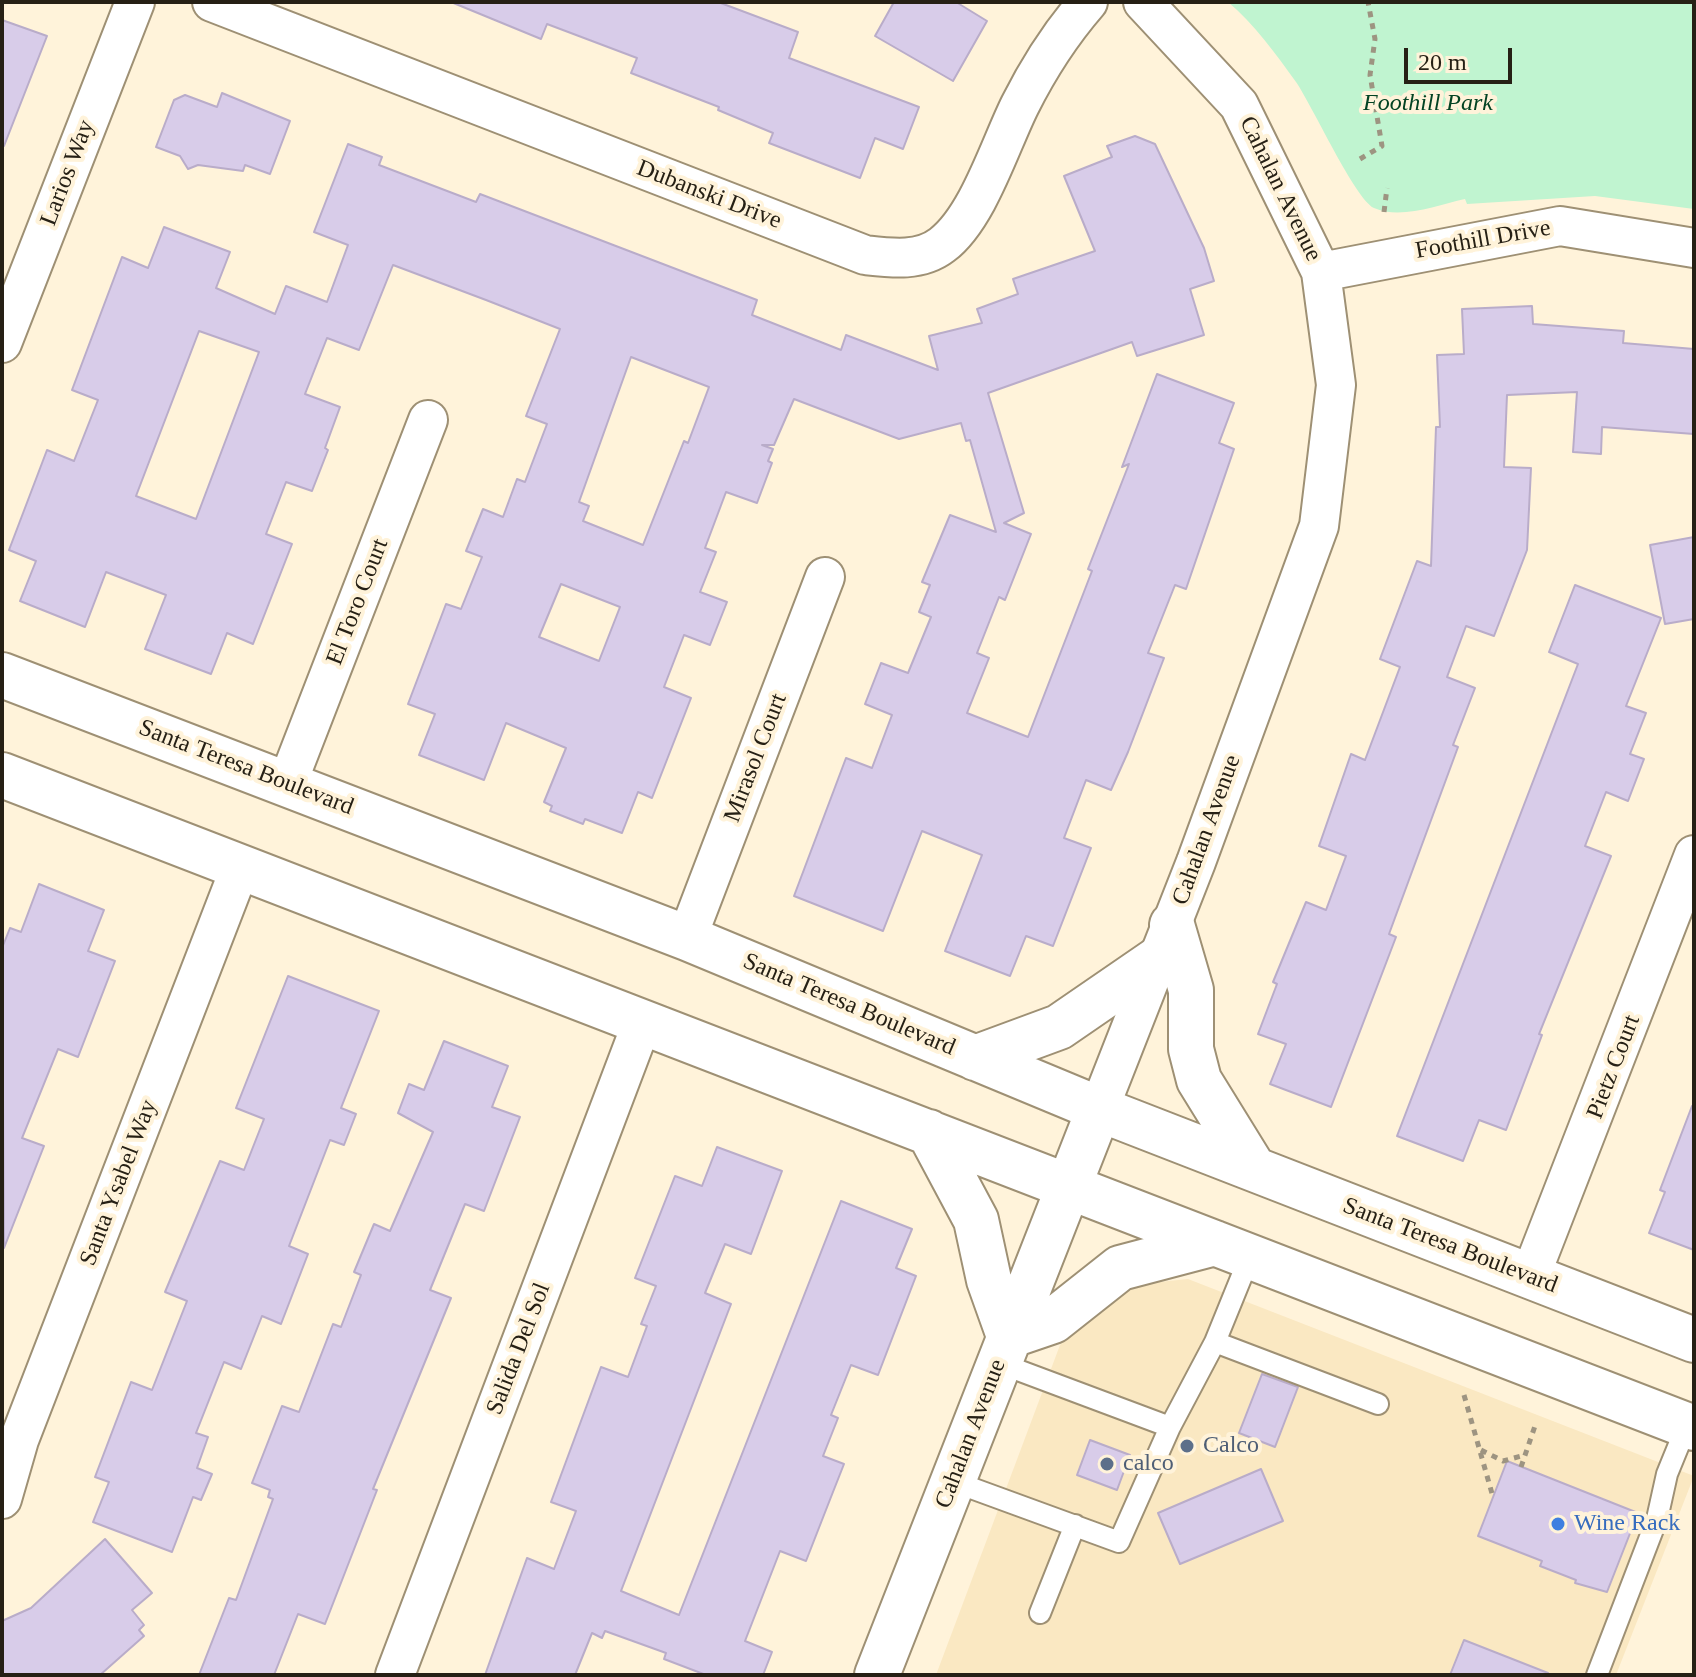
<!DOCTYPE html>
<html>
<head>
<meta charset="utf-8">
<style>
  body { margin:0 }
  #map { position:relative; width:1696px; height:1677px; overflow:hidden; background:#fff3da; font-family:Georgia,serif }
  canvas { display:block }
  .frame { position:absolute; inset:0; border:4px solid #262015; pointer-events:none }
  .scale { position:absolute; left:1404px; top:48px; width:108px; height:36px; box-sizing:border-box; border:4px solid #262015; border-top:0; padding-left:10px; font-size:24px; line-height:28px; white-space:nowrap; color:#262015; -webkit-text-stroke:6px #fff3da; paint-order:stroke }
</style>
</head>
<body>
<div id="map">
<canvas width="1696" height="1677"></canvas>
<div class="frame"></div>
<div class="scale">20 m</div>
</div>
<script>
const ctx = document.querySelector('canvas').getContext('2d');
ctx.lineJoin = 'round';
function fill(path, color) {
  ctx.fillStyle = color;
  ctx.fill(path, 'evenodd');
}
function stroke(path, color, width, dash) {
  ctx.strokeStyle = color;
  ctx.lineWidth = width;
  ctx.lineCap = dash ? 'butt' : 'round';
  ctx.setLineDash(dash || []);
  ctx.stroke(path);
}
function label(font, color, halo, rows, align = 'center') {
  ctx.font = font + ' Georgia,serif';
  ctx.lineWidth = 8;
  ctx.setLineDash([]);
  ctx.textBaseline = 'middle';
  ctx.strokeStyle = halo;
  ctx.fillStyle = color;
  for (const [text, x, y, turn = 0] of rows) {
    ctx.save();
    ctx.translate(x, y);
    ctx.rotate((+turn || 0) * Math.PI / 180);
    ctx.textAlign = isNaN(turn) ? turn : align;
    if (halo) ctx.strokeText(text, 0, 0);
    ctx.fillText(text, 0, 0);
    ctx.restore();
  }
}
const built = new Path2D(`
  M 1188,1279 L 1694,1476 L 1616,1675 L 936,1675 L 1060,1345 L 1111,1287 Z`);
const green = new Path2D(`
  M 1228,2 L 1694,2 L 1694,209 L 1595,196 L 1467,204 L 1465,199 C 1437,205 1401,220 1374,208 C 1355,199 1312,105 1296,82 C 1276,54 1254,24 1228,2 Z`);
const building = new Path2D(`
  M 451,2 L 718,2 L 798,32 L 789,58 L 919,107 L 903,149 L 875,138 L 860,178 L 769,143 L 773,133 L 718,110 L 719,107 L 631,73 L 637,58 L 547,24 L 541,39 Z
  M 894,2 L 956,2 L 987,21 L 953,81 L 875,36 Z
  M 2,20 L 47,36 L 4,146 L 2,145 Z
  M 222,93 L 290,121 L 270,174 L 245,165 L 243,171 L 198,165 L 188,169 L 180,156 L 156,147 L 174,100 L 185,95 L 217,107 Z
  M 1135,136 L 1155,144 L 1204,248 L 1214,281 L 1190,289 L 1204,335 L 1137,356 L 1132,342 L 988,393 L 1024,513 L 1004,523 L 1031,534 L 1005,600 L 999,597 L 977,653 L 989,658 L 967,713 L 1028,737 L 1092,571 L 1088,569 L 1129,464 L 1122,467 L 1157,374 L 1234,403 L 1219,443 L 1234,449 L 1186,589 L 1175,585 L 1148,653 L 1164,658 L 1128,752 L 1111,790 L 1086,780 L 1064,838 L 1091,848 L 1053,946 L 1026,936 L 1010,976 L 945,951 L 982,855 L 922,831 L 883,931 L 794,896 L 846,758 L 872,768 L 892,715 L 865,704 L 881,663 L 908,673 L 931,617 L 919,612 L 930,585 L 922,582 L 950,515 L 996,532 L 970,440 L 966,441 L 961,423 L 899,439 L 794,399 L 774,445 L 762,445 L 773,449 L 768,461 L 772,463 L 757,503 L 726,492 L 705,548 L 716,552 L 700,592 L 727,602 L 710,645 L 684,635 L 664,687 L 691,698 L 652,798 L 638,792 L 622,833 L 585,819 L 583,824 L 550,811 L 552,806 L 544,802 L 566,748 L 506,723 L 484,780 L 419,755 L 435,714 L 408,704 L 446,604 L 461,609 L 482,557 L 466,551 L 483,509 L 503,517 L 517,479 L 525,482 L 547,424 L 526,416 L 560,329 L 486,300 L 393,265 L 359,350 L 327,338 L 305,394 L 340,407 L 325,448 L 328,450 L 312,491 L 286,482 L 266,534 L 292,544 L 253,644 L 227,633 L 211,674 L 145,649 L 166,595 L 106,572 L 85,627 L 20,601 L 36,561 L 9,550 L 47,450 L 74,461 L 98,400 L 72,390 L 122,257 L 148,268 L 164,227 L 230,252 L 216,288 L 275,314 L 286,286 L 327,302 L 348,245 L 314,232 L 348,144 L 382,157 L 379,165 L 476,202 L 480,194 L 757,300 L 752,315 L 841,350 L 846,335 L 938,370 L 929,336 L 982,323 L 977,309 L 1018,294 L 1013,279 L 1095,251 L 1064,176 L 1112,157 L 1107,146 ZM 199,331 L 259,352 L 196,519 L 136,496 ZM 631,357 L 709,387 L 688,443 L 684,441 L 643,545 L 583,521 L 589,506 L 579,502 ZM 561,584 L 620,607 L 599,661 L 539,637 Z
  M 1532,306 L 1533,324 L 1624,331 L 1623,343 L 1694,349 L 1694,434 L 1602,427 L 1601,454 L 1573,452 L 1577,392 L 1507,395 L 1504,467 L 1531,468 L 1527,550 L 1494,636 L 1466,626 L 1447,677 L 1475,688 L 1453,745 L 1458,747 L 1389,934 L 1396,937 L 1331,1107 L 1270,1084 L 1286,1044 L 1258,1034 L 1277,984 L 1273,982 L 1306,902 L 1326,910 L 1346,856 L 1319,846 L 1351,754 L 1365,760 L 1400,667 L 1380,659 L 1417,561 L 1431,566 L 1436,427 L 1440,427 L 1437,355 L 1464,354 L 1462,309 Z
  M 1694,537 L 1694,619 L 1665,624 L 1650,545 Z
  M 1575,585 L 1661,618 L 1626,706 L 1646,713 L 1630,754 L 1644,759 L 1628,801 L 1606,792 L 1585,846 L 1611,856 L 1539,1034 L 1542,1035 L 1506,1130 L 1479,1120 L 1463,1161 L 1397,1136 L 1578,664 L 1549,652 Z
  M 39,884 L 104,910 L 88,951 L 115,961 L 78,1057 L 58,1049 L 22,1138 L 44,1146 L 4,1248 L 2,948 L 10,928 L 21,932 Z
  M 288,976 L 379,1011 L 341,1108 L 356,1114 L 344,1145 L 330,1140 L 289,1246 L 308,1254 L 281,1324 L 262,1316 L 241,1369 L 224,1362 L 196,1433 L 208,1437 L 197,1468 L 212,1474 L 201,1500 L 193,1497 L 172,1552 L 93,1522 L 109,1482 L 95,1477 L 131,1382 L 152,1390 L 187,1301 L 165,1292 L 220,1161 L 244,1170 L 264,1119 L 236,1108 Z
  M 444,1041 L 508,1066 L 492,1107 L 520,1117 L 484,1211 L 465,1204 L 430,1290 L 451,1298 L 373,1489 L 377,1490 L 325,1624 L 298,1614 L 274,1675 L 199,1675 L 229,1598 L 236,1600 L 273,1499 L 268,1497 L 270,1490 L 252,1483 L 282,1406 L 299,1412 L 333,1324 L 341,1327 L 361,1275 L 354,1272 L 374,1224 L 390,1231 L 433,1132 L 398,1113 L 409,1084 L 424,1090 Z
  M 1692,1106 L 1694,1107 L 1694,1250 L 1649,1233 L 1665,1192 L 1660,1190 Z
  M 717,1147 L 782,1171 L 751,1254 L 725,1244 L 705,1293 L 731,1304 L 621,1591 L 679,1615 L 841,1201 L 912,1229 L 896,1268 L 916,1276 L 878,1375 L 851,1365 L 831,1415 L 838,1418 L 823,1456 L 844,1464 L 831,1497 L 806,1561 L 780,1551 L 745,1641 L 772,1652 L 763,1675 L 706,1675 L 664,1659 L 666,1653 L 605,1631 L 602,1638 L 592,1633 L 575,1675 L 485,1675 L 527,1558 L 554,1569 L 576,1511 L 551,1502 L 601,1367 L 628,1377 L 647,1326 L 641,1324 L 656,1286 L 635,1278 L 675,1176 L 702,1186 Z
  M 1262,1374 L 1298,1387 L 1275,1447 L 1239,1433 Z
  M 1090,1440 L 1130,1455 L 1117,1490 L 1077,1475 Z
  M 1507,1461 L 1638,1513 L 1607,1592 L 1575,1583 L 1576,1580 L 1540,1566 L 1542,1561 L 1478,1536 Z
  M 1261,1469 L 1283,1521 L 1180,1564 L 1158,1513 Z
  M 105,1539 L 152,1593 L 132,1610 L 144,1625 L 139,1630 L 144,1636 L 100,1675 L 2,1675 L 2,1621 L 31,1608 Z
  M 1464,1640 L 1548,1673 L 1547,1675 L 1450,1675 Z`);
const path = new Path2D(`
  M 1360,159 L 1382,146 L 1370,75 L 1375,39 L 1368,2
  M 1384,212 L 1387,188
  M 1464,1395 L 1493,1497
  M 1481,1450 L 1503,1461 L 1525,1455
  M 1521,1467 L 1536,1423`);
const lane = new Path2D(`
  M 1215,1342 L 1378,1404
  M 999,1363 L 1170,1427 L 1215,1342 L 1250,1256
  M 952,1481 L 1119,1542 L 1170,1427
  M 1040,1613 L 1075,1525
  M 1597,1675 L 1657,1519 L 1667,1474 L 1687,1425`);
const street = new Path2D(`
  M 212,2 L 865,255 C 891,258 920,262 942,245 C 978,218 1000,145 1020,105 C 1038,69 1062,32 1088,2
  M 1321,272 L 1560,226 L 1694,248
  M 2,343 L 135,2
  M 287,784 L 428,420
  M 687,938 L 825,577
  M 1099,1109 L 1196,862 L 1319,526 L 1336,385 L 1321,272 L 1239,105 L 1143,2
  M 1530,1277 L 1694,855
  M 2,1499 L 19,1440 L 240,868
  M 395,1675 L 642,1023`);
const secondary = new Path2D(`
  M 2,675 L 687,938 L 1099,1109 L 1694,1340
  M 2,775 L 1694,1428
  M 1172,925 L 1191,990 L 1191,1049 L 1199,1080 L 1254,1169
  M 975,1058 L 1059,1027 L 1158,959
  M 929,1132 L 976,1220 L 989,1280 L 1009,1336 L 1053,1321 L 1120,1268 L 1215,1243
  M 877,1675 L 1099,1109`);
const markers = [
  [1187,1446,8,"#5c6f8a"],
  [1107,1464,8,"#5c6f8a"],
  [1558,1524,8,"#3f7fe0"]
];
const parkNames = [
  ["Foothill Park",1428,104]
];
const streetNames = [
  ["Larios Way",68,173,-69],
  ["Cahalan Avenue",1280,189,64],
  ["Dubanski Drive",709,195,21],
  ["Foothill Drive",1483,240,-10],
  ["El Toro Court",358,602,-69],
  ["Mirasol Court",756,758,-69],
  ["Santa Teresa Boulevard",246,768,21],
  ["Cahalan Avenue",1207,830,-70],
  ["Santa Teresa Boulevard",849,1005,23],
  ["Pietz Court",1614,1067,-69],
  ["Santa Ysabel Way",119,1183,-69],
  ["Santa Teresa Boulevard",1450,1246,21],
  ["Salida Del Sol",519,1349,-69],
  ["Cahalan Avenue",971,1434,-69]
];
const serviceNames = [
  ["Calco",1203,1446],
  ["calco",1123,1464]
];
const shopNames = [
  ["Wine Rack",1574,1524]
];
fill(built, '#fae8c2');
fill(green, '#c0f4d0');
fill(building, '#d8cce9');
stroke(building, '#b9acc9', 2);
stroke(lane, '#9e9074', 24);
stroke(street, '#9e9074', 42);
stroke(secondary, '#9e9074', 48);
stroke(path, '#9d9481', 5, [6, 6]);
stroke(lane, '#fff', 20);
stroke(street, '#fff', 38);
stroke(secondary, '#fff', 44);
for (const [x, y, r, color] of markers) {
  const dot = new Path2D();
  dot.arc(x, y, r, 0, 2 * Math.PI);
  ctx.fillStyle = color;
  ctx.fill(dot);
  stroke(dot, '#fff3da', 3);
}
label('italic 24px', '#034323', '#fff3da', parkNames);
label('24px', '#262015', '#fff3da', streetNames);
label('24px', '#4e5e75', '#fff3da', serviceNames, 'left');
label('24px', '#366cbe', '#fff3da', shopNames, 'left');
</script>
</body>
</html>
